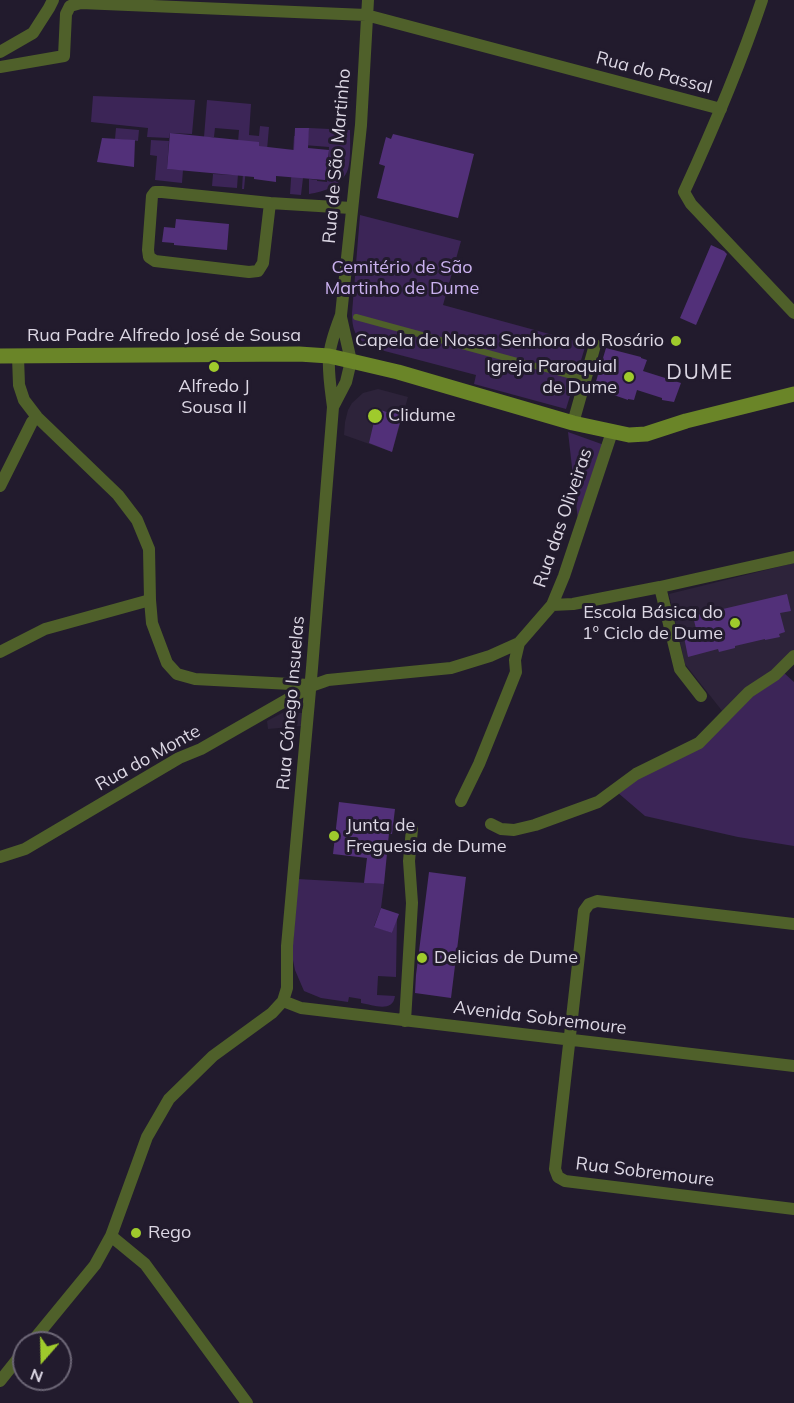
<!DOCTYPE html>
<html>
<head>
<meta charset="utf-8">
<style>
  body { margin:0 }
  #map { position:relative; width:794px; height:1403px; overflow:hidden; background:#221b2d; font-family:Mulish,sans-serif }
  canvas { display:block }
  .north { position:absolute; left:12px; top:1331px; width:60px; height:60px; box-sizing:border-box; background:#221b2d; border:2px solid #6c6676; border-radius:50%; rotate:200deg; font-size:16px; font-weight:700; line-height:24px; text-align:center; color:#dcd7e4 }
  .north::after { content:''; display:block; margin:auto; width:21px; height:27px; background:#9fca2c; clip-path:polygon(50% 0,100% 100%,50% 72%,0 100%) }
</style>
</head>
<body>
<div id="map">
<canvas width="794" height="1403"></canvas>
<div class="north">N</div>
</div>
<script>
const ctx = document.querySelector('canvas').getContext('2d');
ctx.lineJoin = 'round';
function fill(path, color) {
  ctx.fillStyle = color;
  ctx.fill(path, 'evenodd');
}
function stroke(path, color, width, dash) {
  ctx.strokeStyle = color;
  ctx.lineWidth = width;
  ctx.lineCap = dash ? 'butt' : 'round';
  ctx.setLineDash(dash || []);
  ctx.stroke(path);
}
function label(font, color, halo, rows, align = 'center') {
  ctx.font = font + ' Mulish,sans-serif';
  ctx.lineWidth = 6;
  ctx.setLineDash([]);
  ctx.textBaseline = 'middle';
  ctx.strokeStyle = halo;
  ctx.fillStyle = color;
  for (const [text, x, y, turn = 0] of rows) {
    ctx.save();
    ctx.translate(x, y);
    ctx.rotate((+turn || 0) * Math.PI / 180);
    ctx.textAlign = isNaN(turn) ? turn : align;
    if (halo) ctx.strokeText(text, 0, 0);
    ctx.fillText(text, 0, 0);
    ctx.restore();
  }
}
const built = new Path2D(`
  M 378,389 L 408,397 L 392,452 L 344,435 L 345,422 L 348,410 L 352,403 L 363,393 Z
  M 794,563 L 794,652 L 723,712 L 685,664 L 669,594 Z
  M 284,712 L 303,713 L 301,726 L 268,729 L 267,721 Z`);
const green = new Path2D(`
  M 93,96 L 195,100 L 192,134 L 170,133 L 169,138 L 147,137 L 148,128 L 91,122 Z
  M 207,100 L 251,104 L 249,135 L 259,136 L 260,126 L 269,127 L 267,150 L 248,148 L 244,189 L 242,189 L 244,156 L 237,155 L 239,130 L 215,128 L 214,137 L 204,137 Z
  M 116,128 L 139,130 L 138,141 L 115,139 Z
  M 309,128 L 350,130 C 350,140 351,160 348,169 C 343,185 324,192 309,194 L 309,179 L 317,180 L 317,181 L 327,182 L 329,147 L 304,145 L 301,178 L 303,178 L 301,195 L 290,194 L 294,136 L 308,136 Z
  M 151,140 L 169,141 L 167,169 L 183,170 L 182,183 L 155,180 L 157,156 L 150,155 Z
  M 237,160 L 239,160 L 237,188 L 212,186 L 213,174 L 235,175 Z
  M 360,215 L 461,241 L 443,305 L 586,344 L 566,409 L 474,384 L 476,375 L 377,349 C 358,342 352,334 352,313 Z
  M 568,432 L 607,446 L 579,529 Z
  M 784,673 L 794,682 L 794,846 L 738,837 L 645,816 L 617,792 L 637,776 L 686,754 L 752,696 Z
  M 298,879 L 384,884 L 381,908 L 374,926 L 392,933 L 397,917 L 396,977 L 378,976 L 377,995 L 395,996 C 393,1013 373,1005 361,1003 L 361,999 L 349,997 L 348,1002 L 321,998 L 304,991 L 295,970 L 292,955 Z`);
const building = new Path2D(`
  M 295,128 L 309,128 L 308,148 L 329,150 L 325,180 L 276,176 L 276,182 L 254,179 L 254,177 L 167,169 L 170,133 L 259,142 L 259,146 L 294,150 Z
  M 393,134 L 474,154 L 458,218 L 377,198 L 385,166 L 379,164 L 386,137 L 391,139 Z
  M 102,138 L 135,140 L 134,167 L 97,162 Z
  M 176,219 L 229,224 L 227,250 L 174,245 L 174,243 L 162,242 L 164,227 L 175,228 Z
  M 711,245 L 724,251 L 727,254 L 696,325 L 680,318 Z
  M 606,348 L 641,357 L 641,358 L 647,360 L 643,371 L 681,383 L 674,402 L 662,400 L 662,398 L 637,390 L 634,400 L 628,399 L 628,400 L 594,388 Z
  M 391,407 L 403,411 L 392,452 L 369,443 L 377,409 L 390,413 Z
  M 787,594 L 791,611 L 780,613 L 785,632 L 779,634 L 780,637 L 765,640 L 765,639 L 735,646 L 735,648 L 719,652 L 718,649 L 688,657 L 684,637 L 697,633 L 693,616 Z
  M 339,802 L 395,809 L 392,834 L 389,833 L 384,884 L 364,883 L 367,858 L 333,854 Z
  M 429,872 L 466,877 L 451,998 L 415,993 L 416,975 Z
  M 381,908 L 399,914 L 392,933 L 374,927 Z`);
const lane = new Path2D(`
  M 356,317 L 572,376 L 585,378`);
const street = new Path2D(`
  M 762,0 C 740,66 713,129 684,192 L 691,204 L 794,313
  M 0,52 L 33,33 L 49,8 L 53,0
  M 0,67 L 64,56 L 66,14 L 70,6 L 81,3 L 366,15 L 721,109
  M 270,203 L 263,263 L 258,271 L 249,272 L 155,261 L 149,257 L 148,250 L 152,196 L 155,192 L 162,192 L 270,203 L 351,208
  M 18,357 L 19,385 L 24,400 L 37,417 L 118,495 L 137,520 L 149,549 L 150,600 L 152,623 L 167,663 L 177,674 L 195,679 L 310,685
  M 333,407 L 346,382 L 351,361 L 341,317
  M 573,423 L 595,345
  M 0,486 L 32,422 L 37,417
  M 660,587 L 680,669 L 701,696
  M 552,605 L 573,604 L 660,587 L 794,557
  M 0,652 L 45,629 L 150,600
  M 461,801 L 479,764 L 516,672 L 515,660 L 519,643
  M 491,824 L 501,829 L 514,830 L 535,825 L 598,802 L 636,774 L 699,743 L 749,692 L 775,675 L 794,656
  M 0,857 L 25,849 L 179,758 L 201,749 L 311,686 L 328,680 L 451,668 L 490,656 L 519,643 L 552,605 L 564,576 L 612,432
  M 794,924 L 597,901 L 589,904 L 584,911 L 555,1169 L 558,1177 L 565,1181 L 794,1209
  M 283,1001 L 301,1008 L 794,1066
  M 405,1021 L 412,903 L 409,861 L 412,829
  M 111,1236 L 145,1264 L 247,1403
  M 31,1343 L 95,1265 L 111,1236 L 147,1137 L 169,1099 L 213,1056 L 272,1013 L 283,1001 L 287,988 L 287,946 L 312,668 L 333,407 C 331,391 328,374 329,358 C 330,343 336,328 341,315 L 361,125 L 368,0
  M 0,1381 L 24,1351`);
const secondary = new Path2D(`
  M 0,356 L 299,354 L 329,356 L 351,361 L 398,372 L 573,423 L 629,435 L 646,434 L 686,421 L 794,394`);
const markers = [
  [676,341,6,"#9fca2c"],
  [214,367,6,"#9fca2c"],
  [629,377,6,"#9fca2c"],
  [375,416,8,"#9fca2c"],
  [735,623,6,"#9fca2c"],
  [334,836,6,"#9fca2c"],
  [422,958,6,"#9fca2c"],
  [136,1233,6,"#9fca2c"]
];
const streetNames = [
  ["Rua do Passal",654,73,15],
  ["Rua de São Martinho",337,156,-85],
  ["Rua Padre Alfredo José de Sousa",164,336],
  ["Rua das Oliveiras",563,518,-71],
  ["Rua Cónego Insuelas",291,703,-85],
  ["Rua do Monte",148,758,-29],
  ["Avenida Sobremoure",540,1018,7],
  ["Rua Sobremoure",645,1172,7]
];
const parkNames = [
  ["Cemitério de São",402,268],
  ["Martinho de Dume",402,289]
];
const poiNames = [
  ["Capela de Nossa Senhora do Rosário",664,341,"right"],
  ["Igreja Paroquial",617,367,"right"],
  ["de Dume",617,388,"right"],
  ["Alfredo J",214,387,"center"],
  ["Sousa II",214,408,"center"],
  ["Clidume",388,416],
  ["Escola Básica do",723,613,"right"],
  ["1º Ciclo de Dume",723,634,"right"],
  ["Junta de",346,826],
  ["Freguesia de Dume",346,847],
  ["Delicias de Dume",434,958],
  ["Rego",148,1233]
];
const quarterNames = [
  ["DUME",700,373]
];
fill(built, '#2d233a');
fill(green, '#3c2557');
fill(building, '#523079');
stroke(lane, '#4f602a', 6);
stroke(street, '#4f602a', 12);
stroke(secondary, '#6a8528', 15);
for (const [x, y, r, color] of markers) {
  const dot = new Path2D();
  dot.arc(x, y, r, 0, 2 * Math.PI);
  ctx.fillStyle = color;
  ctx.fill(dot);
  stroke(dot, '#221b2d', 2);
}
label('18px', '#dcd7e4', '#221b2d', streetNames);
label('18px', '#cbb2f0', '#221b2d', parkNames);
label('18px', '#dcd7e4', '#221b2d', poiNames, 'left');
ctx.letterSpacing = '1.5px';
label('21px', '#dcd7e4', '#221b2d', quarterNames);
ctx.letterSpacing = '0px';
</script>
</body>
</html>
